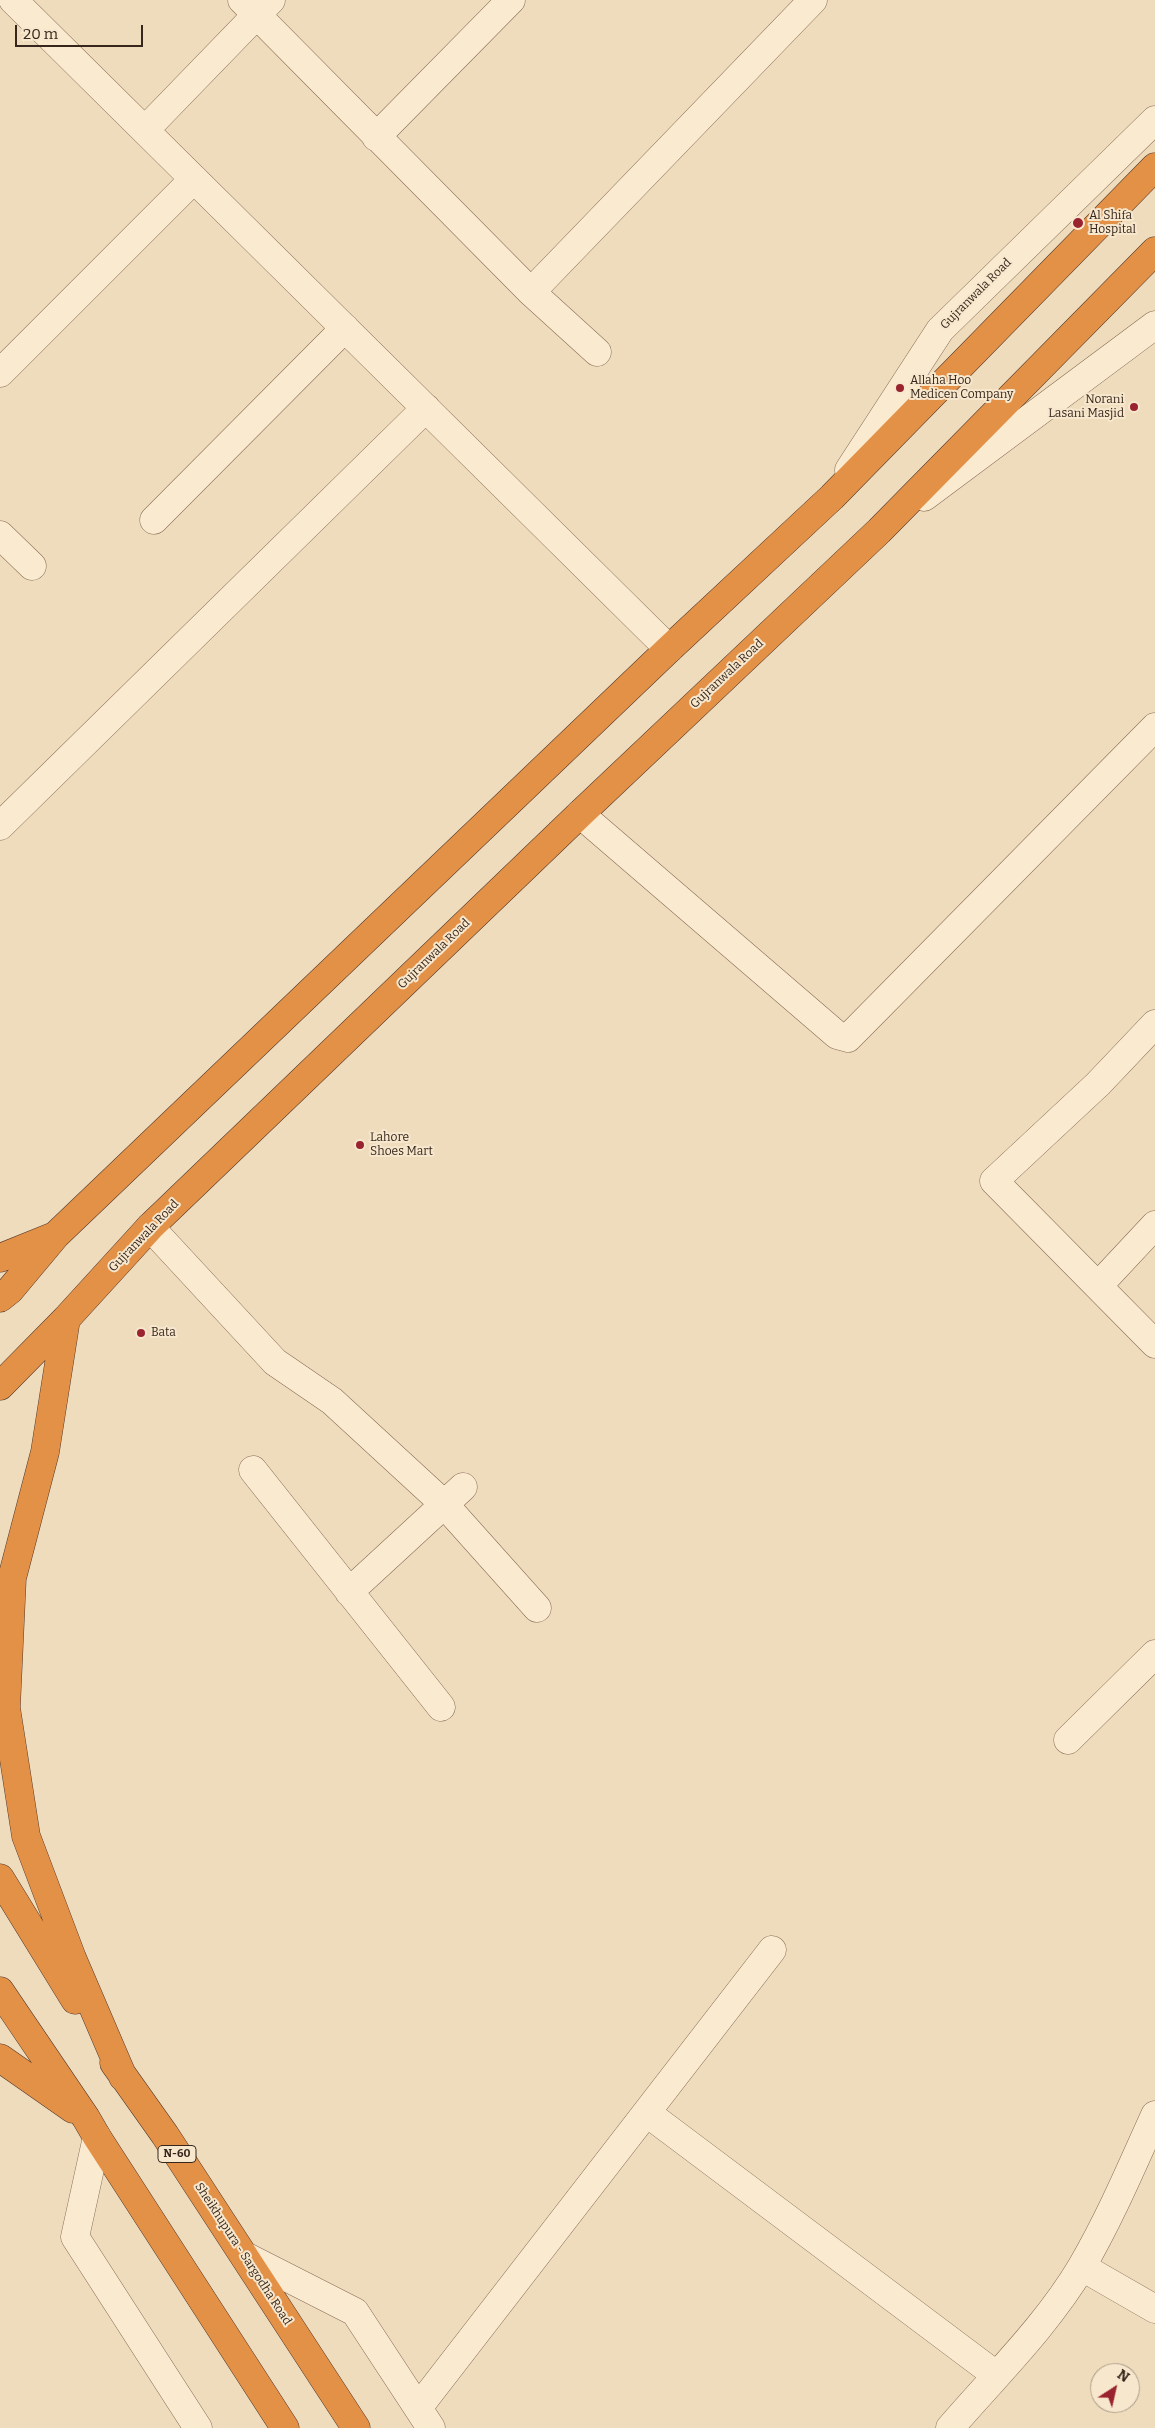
<!DOCTYPE html>
<html>
<head>
<meta charset="utf-8">
<style>
  body { margin:0 }
  #map { position:relative; width:1155px; height:2428px; overflow:hidden; background:#efdcbd; font-family:Bitter,serif }
  canvas { display:block }
  .north { position:absolute; left:1090px; top:2363px; width:50px; height:50px; box-sizing:border-box; background:#f7e7cd; border:1px solid #aa9a86; border-radius:50%; rotate:35deg; font-size:14px; font-weight:700; line-height:20px; text-align:center; color:#36261b }
  .north::after { content:''; display:block; margin:auto; width:18px; height:22px; background:#99232f; clip-path:polygon(50% 0,100% 100%,50% 72%,0 100%) }
  .scale { position:absolute; left:15px; top:25px; width:128px; height:22px; box-sizing:border-box; border:2px solid #36261b; border-top:0; padding-left:6px; font-size:15px; line-height:18px; white-space:nowrap; color:#36261b; -webkit-text-stroke:4px #f7e7cd; paint-order:stroke }
</style>
</head>
<body>
<div id="map">
<canvas width="1155" height="2428"></canvas>
<div class="north">N</div>
<div class="scale">20 m</div>
</div>
<script>
const ctx = document.querySelector('canvas').getContext('2d');
ctx.lineJoin = 'round';
function stroke(path, color, width, dash) {
  ctx.strokeStyle = color;
  ctx.lineWidth = width;
  ctx.lineCap = dash ? 'butt' : 'round';
  ctx.setLineDash(dash || []);
  ctx.stroke(path);
}
function label(font, color, halo, rows, align = 'center') {
  ctx.font = font + ' Bitter,serif';
  ctx.lineWidth = 4;
  ctx.setLineDash([]);
  ctx.textBaseline = 'middle';
  ctx.strokeStyle = halo;
  ctx.fillStyle = color;
  for (const [text, x, y, turn = 0] of rows) {
    ctx.save();
    ctx.translate(x, y);
    ctx.rotate((+turn || 0) * Math.PI / 180);
    ctx.textAlign = isNaN(turn) ? turn : align;
    if (halo) ctx.strokeText(text, 0, 0);
    ctx.fillText(text, 0, 0);
    ctx.restore();
  }
}
const street = new Path2D(`
  M 13,0 L 669,649
  M 242,0 L 531,292 L 597,352
  M 145,130 L 271,0
  M 376,137 L 511,0
  M 531,292 L 813,0
  M 0,373 L 194,179
  M 849,470 L 940,330 L 1155,120
  M 924,497 L 1155,325
  M 154,520 L 345,328
  M 0,535 L 32,566
  M 580,814 L 837,1035 L 848,1038 L 1155,727
  M 0,826 L 426,408
  M 1155,1024 L 1098,1084 L 994,1181 L 1155,1344
  M 150,1227 L 275,1362 L 332,1401 L 444,1504 L 537,1608
  M 1098,1286 L 1155,1225
  M 253,1470 L 441,1707
  M 349,1592 L 463,1487
  M 1068,1740 L 1155,1654
  M 647,2113 L 996,2375
  M 97,2137 L 75,2237 L 198,2428
  M 245,2256 L 355,2312 L 431,2428
  M 1082,2267 L 1155,2309
  M 418,2408 L 772,1950
  M 950,2428 C 994,2377 1048,2324 1082,2266 C 1110,2218 1132,2166 1155,2115`);
const highway = new Path2D(`
  M 0,1258 L 52,1237
  M 0,1298 L 10,1290 L 56,1235 L 669,649 L 832,497 L 1155,167
  M 66,1319 L 45,1452 L 12,1578 L 6,1708 L 26,1836 L 72,1958 L 123,2077
  M 0,1386 L 66,1319 L 150,1227 L 580,814 L 879,531 L 1155,251
  M 0,1878 L 75,2000
  M 0,1991 L 86,2118 L 97,2137 L 285,2428
  M 0,2058 L 73,2109
  M 114,2063 L 165,2135 L 356,2428`);
const markers = [
  [1078,223,6,"#99232f"],
  [900,388,5,"#99232f"],
  [1134,407,5,"#99232f"],
  [360,1145,5,"#99232f"],
  [141,1333,5,"#99232f"]
];
const shields = [
  [177,2154,38]
];
const shieldNames = [
  ["N-60",177,2154]
];
const poiNames = [
  ["Al Shifa",1089,216],
  ["Hospital",1089,230],
  ["Allaha Hoo",910,381],
  ["Medicen Company",910,395],
  ["Norani",1124,400,"right"],
  ["Lasani Masjid",1124,414,"right"],
  ["Lahore",370,1138],
  ["Shoes Mart",370,1152],
  ["Bata",151,1333]
];
const streetNames = [
  ["Gujranwala Road",976,294,-45],
  ["Gujranwala Road",727,674,-43],
  ["Gujranwala Road",434,954,-44],
  ["Gujranwala Road",144,1236,-46],
  ["Sheikhupura - Sargodha Road",243,2254,57]
];
stroke(street, '#886c56', 29);
stroke(highway, '#553a2a', 29);
stroke(street, '#faead0', 28);
stroke(highway, '#e49148', 28);
for (const [x, y, r, color] of markers) {
  const dot = new Path2D();
  dot.arc(x, y, r, 0, 2 * Math.PI);
  ctx.fillStyle = color;
  ctx.fill(dot);
  stroke(dot, '#f7e7cd', 2);
}
for (const [x, y, w] of shields) {
  const box = new Path2D();
  box.roundRect(x - w / 2, y - 8.5, w, 17, 4);
  ctx.fillStyle = '#f7e7cd';
  ctx.fill(box);
  stroke(box, '#36261b', 1);
}
label('bold 11px', '#36261b', null, shieldNames);
label('12px', '#36261b', '#f7e7cd', poiNames, 'left');
label('12px', '#36261b', '#f7e7cd', streetNames);
</script>
</body>
</html>
